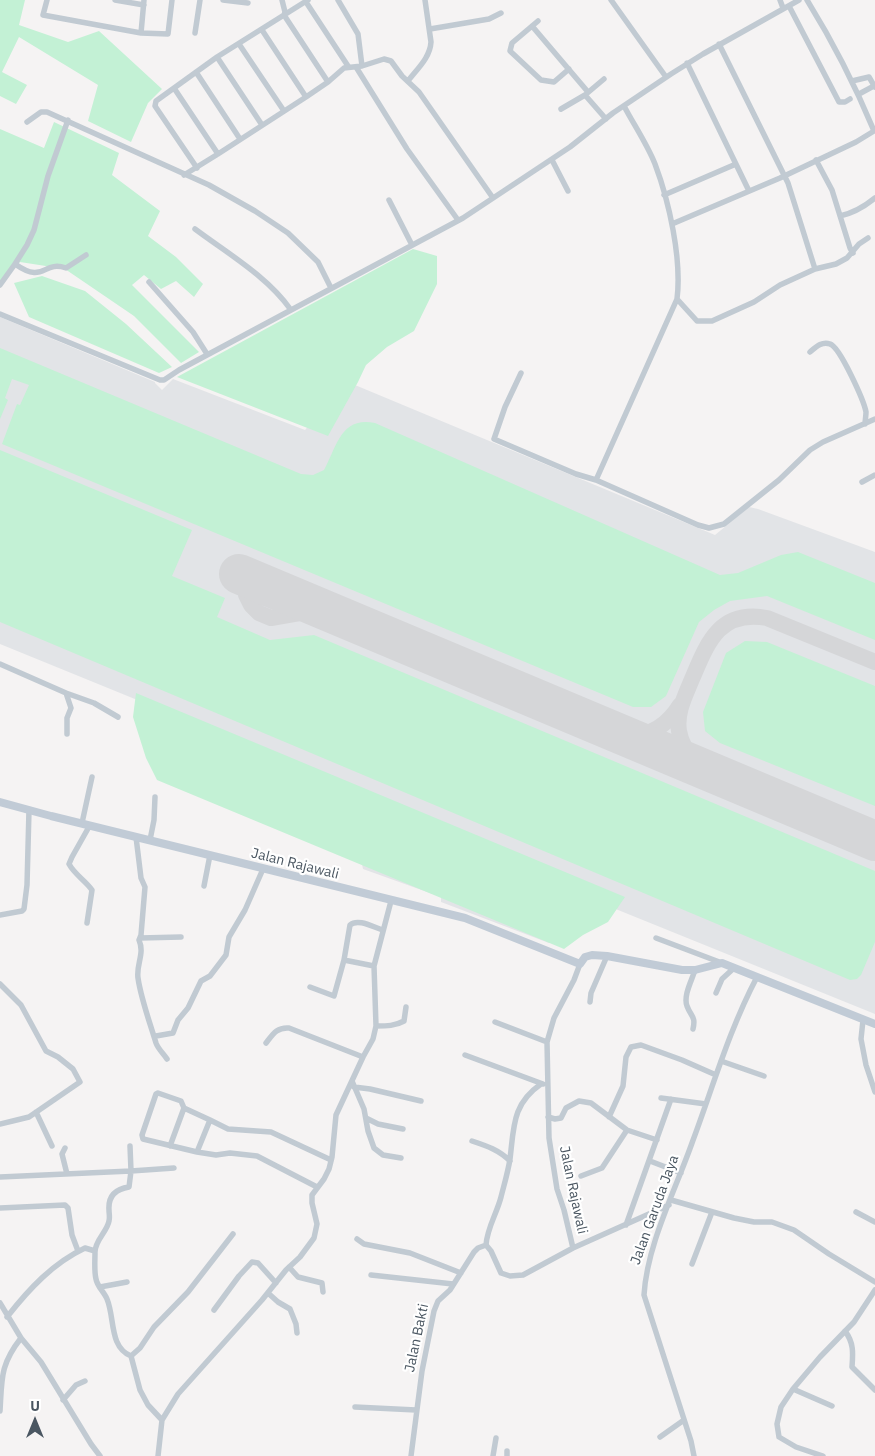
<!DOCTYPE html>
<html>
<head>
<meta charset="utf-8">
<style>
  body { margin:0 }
  #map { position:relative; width:875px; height:1456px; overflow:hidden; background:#f5f3f3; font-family:"IBM Plex Sans",sans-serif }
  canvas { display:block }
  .north { position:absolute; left:10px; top:1396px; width:50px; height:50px; -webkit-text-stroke:4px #fff; paint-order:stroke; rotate:0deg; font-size:14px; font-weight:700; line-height:20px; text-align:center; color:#4a5661 }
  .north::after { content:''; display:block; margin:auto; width:18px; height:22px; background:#4a5661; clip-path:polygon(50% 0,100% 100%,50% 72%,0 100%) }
</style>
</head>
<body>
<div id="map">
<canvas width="875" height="1456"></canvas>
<div class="north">U</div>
</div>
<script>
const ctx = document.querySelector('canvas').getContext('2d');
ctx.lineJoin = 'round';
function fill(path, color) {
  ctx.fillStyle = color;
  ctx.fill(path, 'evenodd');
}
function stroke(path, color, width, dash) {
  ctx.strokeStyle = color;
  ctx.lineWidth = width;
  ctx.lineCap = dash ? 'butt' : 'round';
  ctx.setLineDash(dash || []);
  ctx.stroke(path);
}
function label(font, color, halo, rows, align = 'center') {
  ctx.font = font + ' "IBM Plex Sans",sans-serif';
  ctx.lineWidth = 4.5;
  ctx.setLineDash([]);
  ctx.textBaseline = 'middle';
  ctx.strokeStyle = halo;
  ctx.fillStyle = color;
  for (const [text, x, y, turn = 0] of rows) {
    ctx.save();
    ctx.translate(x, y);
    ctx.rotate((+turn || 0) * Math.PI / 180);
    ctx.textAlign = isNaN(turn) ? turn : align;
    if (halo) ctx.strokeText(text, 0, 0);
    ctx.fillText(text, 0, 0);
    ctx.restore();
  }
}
const airport = new Path2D(`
  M 0,317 L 155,382 L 155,383 L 162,390 L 173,379 L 305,430 L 312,422 L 331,375 L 715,535 L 749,507 L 758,509 L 875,552 L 875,1014 L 586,897 L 566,929 L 549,943 L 441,902 L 441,897 L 363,869 L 361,859 L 179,717 L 0,644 Z`);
const green = new Path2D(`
  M 0,0 L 25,0 L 19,25 L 68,42 L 99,31 L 162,89 L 148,103 L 131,142 L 88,121 L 98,85 L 19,37 L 2,72 L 27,85 L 16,104 L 0,96 Z
  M 54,122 L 119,153 L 112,175 L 160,211 L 148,236 L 176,257 L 203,284 L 194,297 L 176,281 L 161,289 L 144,275 L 132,285 L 199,352 L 181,363 L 134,316 L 65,269 L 20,262 L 0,282 L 0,129 L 44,148 Z
  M 413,249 L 437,256 L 437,284 L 414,331 L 387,347 L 366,365 L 358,382 L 328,436 L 177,377 Z
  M 42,276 L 85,291 L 126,324 L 172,367 L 159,373 L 29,317 L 14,283 Z
  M 0,348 L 301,474 L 313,475 L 324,470 C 337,446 341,416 375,423 L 720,575 L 738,573 L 781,555 L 798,552 L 875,583 L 875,640 L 767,596 L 730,601 L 714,610 L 699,622 L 666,696 L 651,707 L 633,707 L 2,444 L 17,404 L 20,405 L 29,385 L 12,379 L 5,398 L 8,400 L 0,419 Z
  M 0,450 L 192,530 L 172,576 L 225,598 L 217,617 L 270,640 L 314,635 L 875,871 L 875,942 L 861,975 L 857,979 L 850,980 L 0,622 Z
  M 745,641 L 767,642 L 875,686 L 875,806 L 720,743 L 705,731 L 703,712 L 726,653 Z
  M 136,693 L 625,897 L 608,922 L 583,935 L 564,949 L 157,780 L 146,758 L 133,717 Z`);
const taxiway = new Path2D(`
  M 297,599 L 281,584 L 261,575 L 250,579 L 246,586 L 246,595 L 251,605 L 259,613 L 271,618 L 311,611 L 326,611
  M 623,735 C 648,738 667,726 680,705
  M 696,766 C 689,755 681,744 679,731 C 676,713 685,696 692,679 C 707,644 719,609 767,618 L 875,662
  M 874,840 L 875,840`);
const runway = new Path2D(`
  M 239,574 L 875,841`);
const street = new Path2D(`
  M 47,0 L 43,15 L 141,33 L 144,0
  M 115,0 L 144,5
  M 223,0 L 248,3
  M 282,0 L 285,12 L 284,15 L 328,82
  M 338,0 L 358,34 L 362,66
  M 611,0 L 666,77
  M 780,0 L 783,8
  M 306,2 L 348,66
  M 789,6 L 839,102 L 845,102 L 850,99
  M 538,21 L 512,43 L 510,51 L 541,80 L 554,82 L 569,69
  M 532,26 L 588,92
  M 430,29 L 489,19 L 501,13
  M 262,30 L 306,97
  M 141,33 L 168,34 L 172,0
  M 195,33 L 200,0
  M 239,44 L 284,111
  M 719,44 L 788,183 L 815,269
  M 217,57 L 262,125
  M 687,63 L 749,191
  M 356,67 L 407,149 L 458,220
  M 196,72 L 240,139
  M 408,81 C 417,69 430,58 431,42 L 425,0
  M 852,81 L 869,77 L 875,87
  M 174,88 L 218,154
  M 859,94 L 874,86
  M 585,95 L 606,119
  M 561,109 L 585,95 L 604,79
  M 27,122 L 41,112 L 47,112 L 209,185 L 255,211 L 288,233 L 318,262 L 331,288
  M 552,160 L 568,191
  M 816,160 L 832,190 L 850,248 L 853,253
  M 197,168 L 155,106 L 156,101 L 217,57 L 308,0
  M 184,175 L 218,154 L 306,97 L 328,82 L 344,68 L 362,66 L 384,59 L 391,61 L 402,76 L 419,92 L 493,198
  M 664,195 L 736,164
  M 389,200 L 412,245
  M 840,216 C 854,213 864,207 875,198
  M 672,224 L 780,178 L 856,142 L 874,131 C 855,85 833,42 807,0
  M 195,229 C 227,253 267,276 291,310
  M 15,264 L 27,245 L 34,230 L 48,176 L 68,120
  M 149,282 L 193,332 L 207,354
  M 0,285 L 15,264 C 45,285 42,260 66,268 L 86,255
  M 677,299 L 697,321 L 712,321 L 754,302 L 780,285 L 815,269 L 836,264 L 847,258 L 859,244 L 868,238
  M 0,314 L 160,380 L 164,380 L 179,370 L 463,218 L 570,147 L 613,113 L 671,74 L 703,54 L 799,0
  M 810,352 C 816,347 822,341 830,344 C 840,347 864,401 866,412 C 866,416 865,421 865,424
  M 521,373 L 505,407 L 494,439 L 576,474 L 596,480 L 677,299 C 682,259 669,201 655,164 C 647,144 634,125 624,106
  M 596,480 L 698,525 L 709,528 L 724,524 L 779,480 L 810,450 L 823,442 L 875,419
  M 862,482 L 875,475
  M 0,664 L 66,693 L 71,708 L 67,718 L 67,734
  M 66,693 L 94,703 L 118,717
  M 82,823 L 92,777
  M 136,837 L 141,878 L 145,887 L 141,935 L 139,940 C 145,954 136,964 138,978 C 141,999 150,1023 156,1043 C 158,1049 164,1054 167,1059
  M 150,840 L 154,820 L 155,797
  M 204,886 L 210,855
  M 0,915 L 22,911 L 24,909 L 27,885 L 29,810
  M 87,923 L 92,890 C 85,880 75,875 69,864 L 72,857 L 90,825
  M 140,938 L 181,937
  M 656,938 L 722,963
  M 344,960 L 374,966
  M 0,984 L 21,1005 L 46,1051 L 58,1057 L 73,1069 L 80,1082 L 29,1117 L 0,1124
  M 310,987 L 334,996 L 344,960 L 350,925 C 358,918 373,927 383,930
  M 716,993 L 722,979 L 734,968
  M 590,1002 L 591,993 L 607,956
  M 863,1020 L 861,1039 L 866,1065 L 875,1092
  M 495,1022 L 547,1042
  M 376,1026 C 387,1026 395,1026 404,1021 L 406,1007
  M 693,1029 C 696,1016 691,1017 687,1006 C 683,996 692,980 695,970
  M 156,1036 L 173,1033 L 178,1020 L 188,1008 L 201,981 L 210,976 L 226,955 L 229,937 L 245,910 L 263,869
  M 266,1043 C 273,1034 277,1027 289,1028 L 363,1057 L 373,1039 L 376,1026 L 374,966 L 391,901
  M 465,1055 L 543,1084
  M 721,1061 L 764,1076
  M 352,1081 L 364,1109 L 368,1131 L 374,1148 L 383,1155 L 401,1158
  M 354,1087 L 370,1089 L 421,1101
  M 661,1098 L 706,1104
  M 36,1112 L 52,1146
  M 548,1117 L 555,1119 L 561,1118 L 566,1108 L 579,1101 L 591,1103 L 627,1130 L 657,1140
  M 609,1117 L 623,1086 L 626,1057 L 631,1047 L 641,1045 L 682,1060 L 716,1075
  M 366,1118 L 378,1124 L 403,1129
  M 472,1141 C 487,1146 499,1150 510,1161
  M 130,1146 L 131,1171 L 129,1187 C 116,1189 108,1196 109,1210 C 109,1214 110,1217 109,1221 C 107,1232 95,1240 95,1252 C 95,1261 94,1271 96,1279 C 97,1286 104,1292 107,1299 C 115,1318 109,1347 131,1356 L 140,1390 L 148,1405 L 162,1420
  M 170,1146 L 184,1108
  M 65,1148 L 62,1154 L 67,1174
  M 197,1152 L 143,1139 L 142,1135 L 156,1094 L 158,1093 L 181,1101 L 184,1108 L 210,1120
  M 650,1161 L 681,1173
  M 581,1176 L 602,1168 L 627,1130
  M 0,1177 L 131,1171 L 174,1168
  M 317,1187 L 257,1156 L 230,1153 L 216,1155 L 197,1152 L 210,1120 L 228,1129 L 271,1132 L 331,1160
  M 671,1200 L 734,1218 L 754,1222 L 772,1222 L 794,1230 L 829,1254 L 875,1282
  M 0,1208 L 65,1205 L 68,1208 L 72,1235 L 78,1251
  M 856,1212 L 875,1222
  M 626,1225 L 671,1099
  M 357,1239 L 364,1244 L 410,1253 L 461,1273
  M 486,1245 L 491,1251 L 501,1273 L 510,1276 L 523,1275 L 573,1248 L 669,1205
  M 486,1245 C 487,1228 497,1213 501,1197 C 504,1185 508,1172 510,1159 C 514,1127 512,1104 541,1084
  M 573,1248 L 564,1210 L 557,1189 L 549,1138 L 547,1042 L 554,1018 L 574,980 L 580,964
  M 692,1264 L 712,1212
  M 289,1267 L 298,1277 L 322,1283 L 323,1292
  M 371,1275 L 453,1284
  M 100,1287 L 127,1282
  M 268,1293 L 278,1302 L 290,1309 L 296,1324 L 297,1333
  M 0,1303 L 21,1338 L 41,1362 L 91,1444 L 100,1456
  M 214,1310 L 239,1276 L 252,1262 L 258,1263 L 276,1283
  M 7,1317 C 29,1289 53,1263 85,1248 L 95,1251
  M 845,1331 C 854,1343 853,1353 852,1367 L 875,1390
  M 131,1356 L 140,1348 L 154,1327 L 188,1292 L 233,1234
  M 793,1389 L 832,1406
  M 63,1400 L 76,1385 L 85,1381
  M 355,1407 L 416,1410
  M 0,1411 C 2,1378 0,1365 21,1338
  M 660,1437 L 684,1420
  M 158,1456 L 162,1420 L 178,1394 L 262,1300 L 286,1270 L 300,1257 L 314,1238 L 317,1224 L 312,1203 L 312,1195 L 324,1179 L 329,1169 L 332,1157 L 336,1115 L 363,1057
  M 411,1456 L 422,1371 L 434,1311 L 438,1301 L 450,1290 L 474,1252 L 478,1248 L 486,1245
  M 493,1456 L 496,1438
  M 507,1456 L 507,1451
  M 694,1456 L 691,1441 L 644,1295 C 647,1245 675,1191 692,1143 C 713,1087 729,1030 757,977
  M 823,1456 L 796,1447 L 779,1437 L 777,1424 L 781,1407 L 793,1389 L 820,1357 L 854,1322 L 875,1290`);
const secondary = new Path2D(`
  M 0,802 L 51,816 L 465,918 L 580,964 L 585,957 L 592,955 L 607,956 L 682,970 L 695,970 L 722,963 L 875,1024`);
const streetNames = [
  ["Jalan Rajawali",295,864,14],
  ["Jalan Rajawali",573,1190,78],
  ["Jalan Garuda Jaya",655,1210,-70],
  ["Jalan Bakti",417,1338,-78]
];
fill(airport, '#e2e4e7');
fill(green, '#c3f1d5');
stroke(taxiway, '#d5d6d8', 16);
stroke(runway, '#d5d6d8', 40);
stroke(street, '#c1cad2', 5.5);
stroke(secondary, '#c1cbd6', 8);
label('14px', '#4a5661', '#fff', streetNames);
</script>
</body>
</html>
